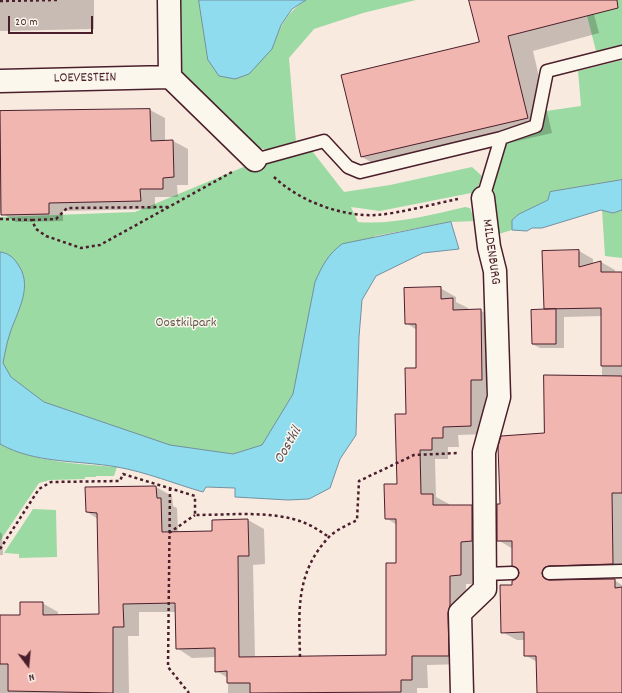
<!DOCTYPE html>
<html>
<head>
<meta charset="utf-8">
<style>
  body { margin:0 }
  #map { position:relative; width:622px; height:693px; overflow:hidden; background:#f9eae0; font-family:Dekko,sans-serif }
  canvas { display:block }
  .north { position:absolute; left:8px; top:645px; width:40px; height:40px; -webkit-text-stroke:3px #fbf7ec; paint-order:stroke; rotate:164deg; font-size:11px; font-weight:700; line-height:16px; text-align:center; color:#4a1f2b }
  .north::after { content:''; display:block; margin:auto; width:14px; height:18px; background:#4a1f2b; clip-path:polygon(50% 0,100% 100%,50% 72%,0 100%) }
  .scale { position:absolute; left:8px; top:16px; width:85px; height:18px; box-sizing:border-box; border:2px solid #4a1f2b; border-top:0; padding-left:5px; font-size:12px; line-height:14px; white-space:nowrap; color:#4a1f2b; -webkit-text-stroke:3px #fbf7ec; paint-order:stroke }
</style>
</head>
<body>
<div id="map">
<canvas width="622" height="693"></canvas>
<div class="north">N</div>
<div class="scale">20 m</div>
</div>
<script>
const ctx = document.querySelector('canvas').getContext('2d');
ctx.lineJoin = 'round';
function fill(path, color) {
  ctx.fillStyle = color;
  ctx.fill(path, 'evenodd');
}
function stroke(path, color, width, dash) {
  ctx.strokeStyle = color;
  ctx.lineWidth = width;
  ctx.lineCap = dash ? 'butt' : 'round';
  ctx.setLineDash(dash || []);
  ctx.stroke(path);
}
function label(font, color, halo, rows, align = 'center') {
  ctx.font = font + ' Dekko,sans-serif';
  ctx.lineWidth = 3;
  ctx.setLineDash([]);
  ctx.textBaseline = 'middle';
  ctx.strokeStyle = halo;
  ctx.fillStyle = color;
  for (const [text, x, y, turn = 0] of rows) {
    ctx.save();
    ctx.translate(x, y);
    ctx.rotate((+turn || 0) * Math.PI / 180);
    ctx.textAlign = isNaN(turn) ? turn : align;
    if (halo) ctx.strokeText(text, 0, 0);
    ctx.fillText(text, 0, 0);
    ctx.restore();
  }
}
const green = new Path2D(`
  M 177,0 L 199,0 L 208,60 L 271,49 C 281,26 285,14 306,0 L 416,0 L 363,13 L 314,29 L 289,58 L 296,142 L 269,150 L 259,148 L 181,80 L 177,66 Z
  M 583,0 L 622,0 L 622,45 L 596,51 Z
  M 622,60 L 622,180 L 550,192 L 548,200 L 519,214 L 512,220 L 512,230 L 492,236 L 487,195 L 502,144 L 543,130 L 546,111 L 581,106 L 578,71 Z
  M 309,147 L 344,192 L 390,185 L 472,167 L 482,176 L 476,192 L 380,211 L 351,207 L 358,222 C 393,225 430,215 465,207 L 470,208 L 475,221 L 451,222 L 375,236 L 295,397 L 263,448 L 233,454 L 170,447 L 34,402 L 0,379 L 0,217 L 135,212 L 258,161 Z
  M 602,210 L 613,213 L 622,210 L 622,258 L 605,256 Z
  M 0,444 C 33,462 80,464 117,467 L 114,476 L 96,476 L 96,477 L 85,477 L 85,479 L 50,480 L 39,483 L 0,541 Z
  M 33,509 L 56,510 L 57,557 L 19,558 L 19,554 L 4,553 Z`);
const water = new Path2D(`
  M 199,0 L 306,0 L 292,9 L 281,25 L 272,49 L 249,74 L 235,79 L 219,76 L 208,60 Z
  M 622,180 L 622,210 L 613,213 L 601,210 L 542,228 L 532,228 L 527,231 L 512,230 L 512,220 L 519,214 L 548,200 L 550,192 Z
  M 451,222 L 459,249 L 423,253 L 376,276 L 362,300 L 359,337 L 356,435 L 340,459 L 330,488 L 309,499 L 288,500 L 235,497 L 235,488 L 206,487 L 203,492 C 175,484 146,472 117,467 C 78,460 36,464 0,444 L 0,252 C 8,253 13,257 17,263 C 34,285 18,310 10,333 C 7,342 5,353 3,363 L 11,377 L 44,402 L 170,445 L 233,454 L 262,445 L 293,394 L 315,282 C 322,266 328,254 342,244 Z`);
const shadow = new Path2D(`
  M 0,0 L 94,0 L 94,29 L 0,31 Z
  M 470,0 L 590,0 L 599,33 L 533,51 L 552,133 L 387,171 L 362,157 L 480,43 Z
  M 150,110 L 165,118 L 165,141 L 173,141 L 188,149 L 188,185 L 177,185 L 178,197 L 155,197 L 155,209 L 63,211 L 63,221 L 16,222 L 0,212 L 0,112 Z
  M 579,251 L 593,259 L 593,264 L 601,262 L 615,270 L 615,273 L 622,273 L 622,571 L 556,577 L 556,581 L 614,580 L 622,585 L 622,693 L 538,693 L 537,662 L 525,655 L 525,640 L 517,640 L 502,632 L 513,586 L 521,573 L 513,549 L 498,540 L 501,505 L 545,433 L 602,377 L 602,316 L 564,317 L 564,348 L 540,348 L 532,344 L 547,310 L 545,309 Z
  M 440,288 L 456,297 L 456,302 L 468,308 L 468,311 L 480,310 L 496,320 L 497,388 L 486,388 L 487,434 L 458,435 L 459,447 L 448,447 L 448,459 L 435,459 L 436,497 L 449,504 L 449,506 L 472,506 L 487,515 L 477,584 L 466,584 L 464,664 L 427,665 L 428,688 L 417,688 L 417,693 L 228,693 L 228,678 L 216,671 L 216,657 L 192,658 L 177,648 L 176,612 L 139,612 L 139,636 L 128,636 L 129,693 L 0,693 L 0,616 L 21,616 L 42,603 L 58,612 L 58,615 L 100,615 L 98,519 L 87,512 L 86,488 L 156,487 L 172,496 L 173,506 L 177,508 L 178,533 L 213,532 L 213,521 L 248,520 L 264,529 L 265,564 L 253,565 L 255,658 L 387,656 L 397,564 L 397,525 L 386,518 L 398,485 L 407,415 L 418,369 L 417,330 L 406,323 Z
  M 0,532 L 2,534 L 3,555 L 0,555 Z`);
const building = new Path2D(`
  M 469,0 L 617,0 L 618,8 L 508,36 L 528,118 L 361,157 L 341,75 L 479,42 Z
  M 150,109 L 151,141 L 173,140 L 174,177 L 163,178 L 163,189 L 140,189 L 141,201 L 49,203 L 49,214 L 1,215 L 0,111 Z
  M 579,250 L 579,267 L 601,261 L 601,272 L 622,272 L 622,366 L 601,366 L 601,308 L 544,309 L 542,251 Z
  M 441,287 L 441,299 L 453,298 L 453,310 L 481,309 L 482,380 L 471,380 L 471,426 L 443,427 L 443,438 L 432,438 L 432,450 L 420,450 L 421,494 L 433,494 L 433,505 L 472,505 L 472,541 L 461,542 L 461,575 L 450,576 L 450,605 L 448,613 L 449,656 L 412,656 L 412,680 L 401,680 L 401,692 L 250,693 L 250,683 L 227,683 L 227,671 L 215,672 L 215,648 L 176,649 L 175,603 L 123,604 L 124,627 L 113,627 L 113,693 L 8,691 L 8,664 L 0,664 L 0,615 L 20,615 L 20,602 L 43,602 L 43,615 L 99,614 L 97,513 L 86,512 L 85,487 L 156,486 L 157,498 L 161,498 L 162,532 L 212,531 L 212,520 L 248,519 L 249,556 L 238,556 L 239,657 L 386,655 L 386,563 L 396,563 L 396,519 L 385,519 L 384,484 L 397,484 L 395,414 L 406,414 L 405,368 L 416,368 L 416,324 L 405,324 L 404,288 Z
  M 556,309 L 556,344 L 532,344 L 531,310 Z
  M 544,375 L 622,376 L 622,493 L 612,493 L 613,564 L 549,566 L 545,567 L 542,573 L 543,577 L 549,580 L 613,579 L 615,579 L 615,588 L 622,587 L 622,693 L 537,693 L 536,656 L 524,656 L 524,632 L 501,633 L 500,585 L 512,585 L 512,581 L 516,579 L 519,573 L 518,569 L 512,566 L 512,541 L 497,541 L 497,504 L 500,504 L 498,446 L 501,436 L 544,433 Z`);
const path = new Path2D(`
  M 0,1 L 58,0
  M 274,177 C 299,201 342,217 377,215 C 401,213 433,204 458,199
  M 0,219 L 32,220 L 36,229 L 46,236 L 81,248 L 100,245 L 232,172
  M 32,220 L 56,219 L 67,208 L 169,207
  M 170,488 L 168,667 L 189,693
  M 169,533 L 195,515
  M 0,549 L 39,489 L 51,482 L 120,481 L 123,474 L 195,496 L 195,515 C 229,515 274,510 305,523 C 313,526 321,532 329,537
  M 300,657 C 299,612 295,574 328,538 C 335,530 348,525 357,520 L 359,481 L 414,455 L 459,453`);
const lane = new Path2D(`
  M 255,160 L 324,141 L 348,167 L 360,172 L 501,138 L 536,126 L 547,71 L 622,52
  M 483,198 L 501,138
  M 549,573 L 622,571
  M 485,574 L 512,573`);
const street = new Path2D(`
  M 169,0 L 170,77 L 255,160
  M 0,81 L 170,77
  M 462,693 L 460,613 L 485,589 L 484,452 L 499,397 L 495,271 L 489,247 L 483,198`);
const streetNames = [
  ["LOEVESTEIN",85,79,-1],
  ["MILDENBURG",490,252,82]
];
const parkNames = [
  ["Oostkilpark",186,324]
];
const waterNames = [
  ["Oostkil",289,446,-60]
];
fill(green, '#9bdaa3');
fill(water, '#8fdcee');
stroke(water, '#7390a0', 1);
fill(shadow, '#0003');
fill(building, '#f2b6b1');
stroke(building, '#4a1f2b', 1);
stroke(lane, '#4a1f2b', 15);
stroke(street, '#4a1f2b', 25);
stroke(path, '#4a1f2b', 2.5, [3, 3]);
stroke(lane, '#fbf7ec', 12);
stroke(street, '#fbf7ec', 22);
label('14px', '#4a1f2b', '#fbf7ec', streetNames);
label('14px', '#62574f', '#fbf7ec', parkNames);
label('italic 15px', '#5b4e5c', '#fbf7ec', waterNames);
</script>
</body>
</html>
